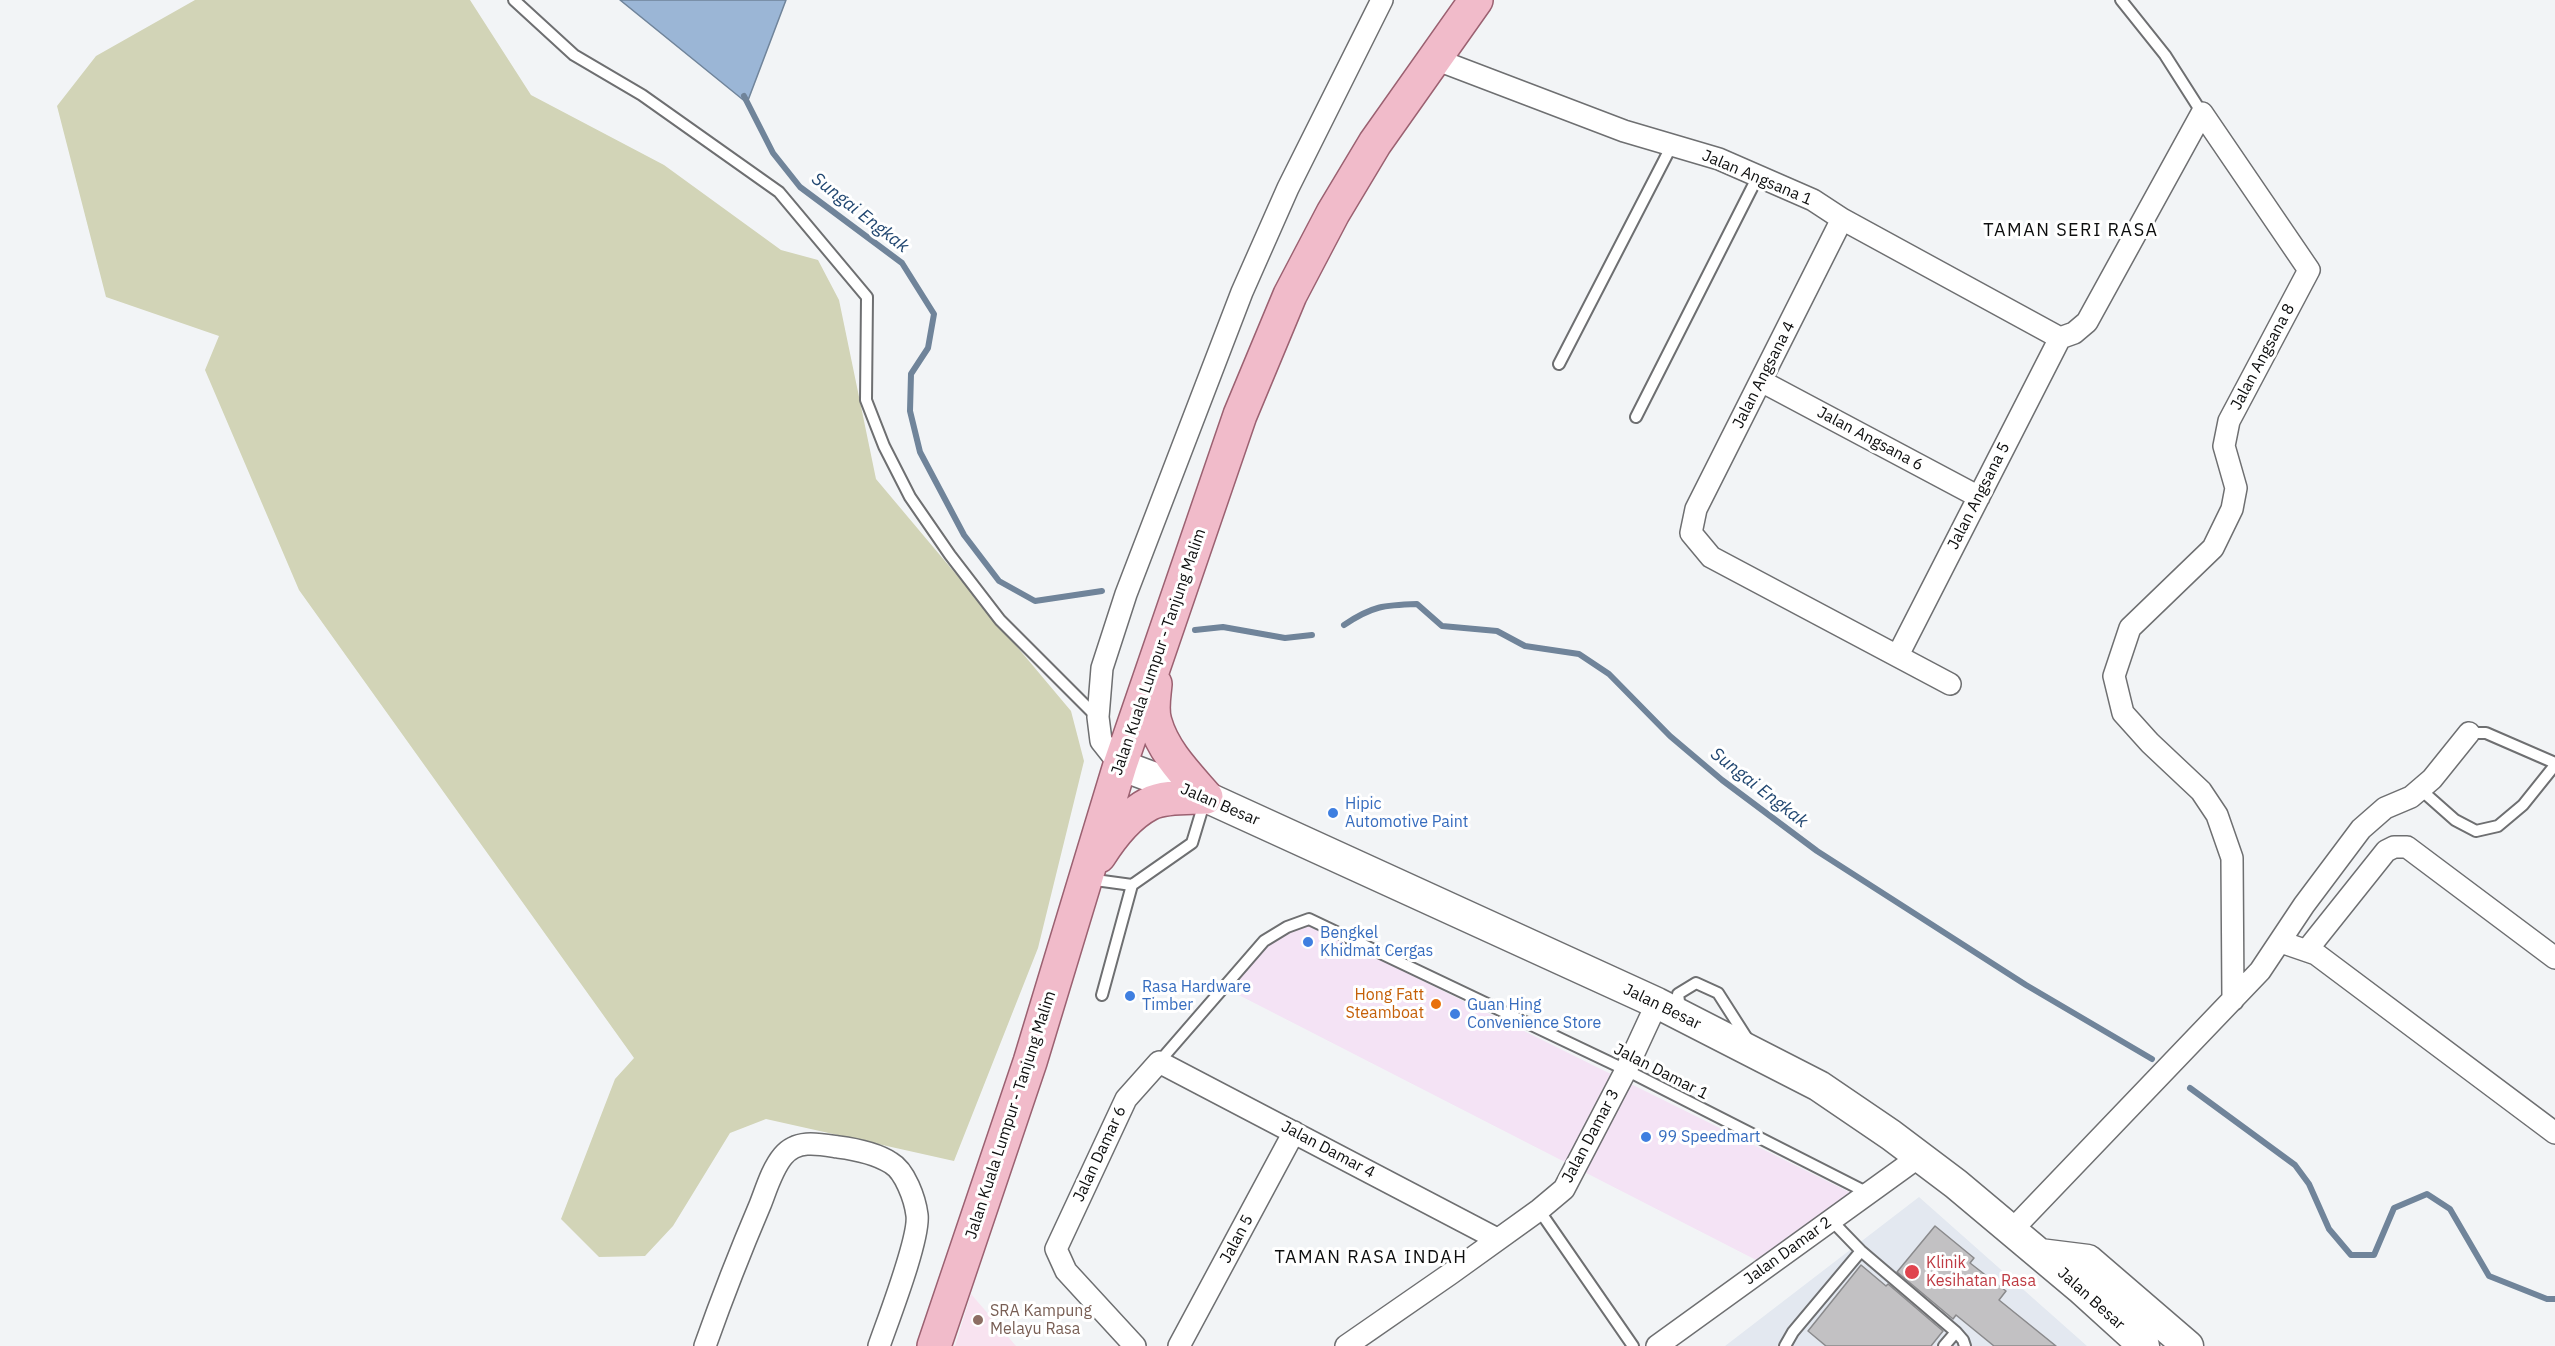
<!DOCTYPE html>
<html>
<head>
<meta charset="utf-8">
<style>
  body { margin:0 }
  canvas { display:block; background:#f2f4f6 }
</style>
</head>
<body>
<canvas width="2555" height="1346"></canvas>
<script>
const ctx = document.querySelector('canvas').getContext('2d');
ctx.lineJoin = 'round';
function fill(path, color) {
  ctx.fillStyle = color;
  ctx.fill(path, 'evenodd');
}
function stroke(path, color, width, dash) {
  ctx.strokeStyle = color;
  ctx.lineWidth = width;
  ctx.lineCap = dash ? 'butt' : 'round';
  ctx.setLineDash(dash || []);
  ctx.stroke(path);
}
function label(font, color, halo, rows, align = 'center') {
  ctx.font = font + ' "IBM Plex Sans",sans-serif';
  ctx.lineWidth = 6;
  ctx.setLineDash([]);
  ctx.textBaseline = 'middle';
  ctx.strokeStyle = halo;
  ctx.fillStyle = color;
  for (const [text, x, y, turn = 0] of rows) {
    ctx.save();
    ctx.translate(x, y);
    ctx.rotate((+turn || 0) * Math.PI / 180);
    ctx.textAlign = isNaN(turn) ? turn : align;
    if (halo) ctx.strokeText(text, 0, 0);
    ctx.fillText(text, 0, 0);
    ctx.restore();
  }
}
const commercial = new Path2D(`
  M 1308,924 L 1853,1194 L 1760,1262 L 1227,989 L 1269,944 Z`);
const built = new Path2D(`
  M 1919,1197 L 2087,1346 L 1725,1346 Z`);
const education = new Path2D(`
  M 971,1294 L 1016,1346 L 955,1346 Z`);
const green = new Path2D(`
  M 195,0 L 470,0 L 531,95 L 664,165 L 781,250 L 818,260 L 839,300 L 876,479 L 1071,711 L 1084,761 L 1038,948 L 954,1161 L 766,1119 L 730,1133 L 673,1226 L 645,1256 L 599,1257 L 561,1219 L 615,1079 L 634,1058 L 299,590 L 205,370 L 219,336 L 106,297 L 57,106 L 96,56 Z`);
const water = new Path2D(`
  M 620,0 L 786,0 L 747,103 Z`);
const stream = new Path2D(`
  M 744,96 L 773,153 L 800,187 L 902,263 L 934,314 L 928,348 L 911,374 L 910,411 L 920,452 L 964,535 L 999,581 L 1035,601 L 1102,591
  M 1344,625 C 1372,606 1384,605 1417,604 L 1442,626 L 1497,631 L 1525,646 L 1579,654 L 1609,674 L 1670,736 L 1722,780 L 1817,851 L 2026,985 L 2152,1059
  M 1195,630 L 1223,627 L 1285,638 L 1312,635
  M 2190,1088 L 2295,1165 L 2309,1184 L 2329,1229 L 2351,1255 L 2374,1255 L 2394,1208 L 2427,1194 L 2450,1209 L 2489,1276 L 2547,1299 L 2555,1299`);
const building = new Path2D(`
  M 1935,1226 L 1974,1258 L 1970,1263 L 2006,1291 L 1999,1300 L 2056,1346 L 1994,1346 L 1956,1315 L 1953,1319 L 1897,1272 Z
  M 1861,1265 L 1886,1286 L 1888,1284 L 1943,1331 L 1931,1346 L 1826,1346 L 1808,1331 Z`);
const service = new Path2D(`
  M 514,0 L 574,55 L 642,95 L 779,192 L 867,297 L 866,400 L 884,446 L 910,497 L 950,555 L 1000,620 L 1097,717
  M 2121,0 L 2165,55 L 2202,113
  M 1559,364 L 1672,145
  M 1636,417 L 1758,176
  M 2469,733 L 2486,733 L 2555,763
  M 2420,789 L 2455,820 L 2476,831 L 2498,826 L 2523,805 L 2555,765
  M 1088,879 L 1132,885
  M 1102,995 L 1132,885 L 1192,843 L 1205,800
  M 1680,1009 L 1678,994 L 1696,983 L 1718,993 L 1748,1040
  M 1159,1062 L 1264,941 L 1287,927 L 1309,919 L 1626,1070 L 1868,1193
  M 1539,1210 L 1633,1346
  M 1831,1220 L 1861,1251 L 1956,1332 L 1963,1340 L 1965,1346
  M 1785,1346 L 1793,1332 L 1861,1251
  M 1944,1346 L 1956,1332`);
const minor = new Path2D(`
  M 1435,59 L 1624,131 L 1719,159 L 1813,200 L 1842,219 L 2060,338
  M 1842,219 L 1696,509 L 1691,533 L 1711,557 L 1950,684
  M 2060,338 L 2074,333 L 2087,322 L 2202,113 L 2309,270 L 2229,421 L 2224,446 L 2236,488 L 2232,509 L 2213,548 L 2130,628 L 2114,676 L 2123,713 L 2150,743 L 2201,791 L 2217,815 L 2232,858 L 2233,1000
  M 1761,381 L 1979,497
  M 1898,655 L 2060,338
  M 1120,765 L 1101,741 L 1098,717 L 1102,668 L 1126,594 L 1242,292 L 1288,188 L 1382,0
  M 2281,942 L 2316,954 L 2555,1133
  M 2307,950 L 2386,851 L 2394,847 L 2407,847 L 2555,958
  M 2012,1230 L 2260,971 L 2304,905 L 2361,829 L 2385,808 L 2411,797 L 2432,779 L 2469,733
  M 705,1346 C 722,1298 740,1252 760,1205 C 766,1190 772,1169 783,1156 C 797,1139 819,1144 838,1147 C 854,1149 877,1154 891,1163 C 905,1171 915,1199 917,1215 C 920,1238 888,1320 879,1346
  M 1135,1346 L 1066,1271 L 1056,1249 L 1126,1099 L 1159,1062 L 1497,1239
  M 1179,1346 L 1294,1132
  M 1346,1346 L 1450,1274 L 1539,1210 L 1564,1189 L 1626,1070 L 1657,1003
  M 1657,1346 L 1920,1156`);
const secondary = new Path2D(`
  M 1120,765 L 1206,797 L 1657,1003 L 1819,1086 L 1891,1135 L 1956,1184 L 2080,1288 L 2144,1346
  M 2040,1254 L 2088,1260 L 2188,1346`);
const primary = new Path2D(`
  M 1155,684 C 1154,696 1151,710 1155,722 C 1163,751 1186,774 1206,797
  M 1099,856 C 1111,837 1128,815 1149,804 C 1165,796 1188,798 1206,797
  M 934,1346 L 1030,1062 L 1120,765 L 1240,415 L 1290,295 L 1333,213 L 1375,143 L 1476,0`);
const markers = [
  [1333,813,6,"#3f7fe0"],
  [1308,942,6,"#3f7fe0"],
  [1130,996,6,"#3f7fe0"],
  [1436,1004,6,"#e8710a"],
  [1455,1014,6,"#3f7fe0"],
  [1646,1137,6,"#3f7fe0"],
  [1912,1272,8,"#e0444e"],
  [978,1320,6,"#8d6e63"]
];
const streetNames = [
  ["Jalan Angsana 1",1757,178,23],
  ["Jalan Angsana 8",2263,357,-62],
  ["Jalan Angsana 4",1764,375,-63],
  ["Jalan Angsana 6",1870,439,28],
  ["Jalan Angsana 5",1979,496,-63],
  ["Jalan Kuala Lumpur - Tanjung Malim",1159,652,-71],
  ["Jalan Besar",1220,805,23],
  ["Jalan Besar",1662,1007,26],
  ["Jalan Damar 1",1661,1072,27],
  ["Jalan Kuala Lumpur - Tanjung Malim",1011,1115,-72],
  ["Jalan Damar 3",1591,1136,-62],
  ["Jalan Damar 4",1328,1150,28],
  ["Jalan Damar 6",1100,1154,-65],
  ["Jalan 5",1237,1239,-62],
  ["Jalan Damar 2",1788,1251,-36],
  ["Jalan Besar",2091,1299,42]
];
const shopNames = [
  ["Hipic",1345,804],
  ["Automotive Paint",1345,822],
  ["Bengkel",1320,933],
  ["Khidmat Cergas",1320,951],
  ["Rasa Hardware",1142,987],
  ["Timber",1142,1005],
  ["Guan Hing",1467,1005],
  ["Convenience Store",1467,1023],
  ["99 Speedmart",1658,1137]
];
const foodNames = [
  ["Hong Fatt",1424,995],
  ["Steamboat",1424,1013]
];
const healthNames = [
  ["Klinik",1926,1263],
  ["Kesihatan Rasa",1926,1281]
];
const educationNames = [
  ["SRA Kampung",990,1311],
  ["Melayu Rasa",990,1329]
];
const waterNames = [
  ["Sungai Engkak",860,213,38],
  ["Sungai Engkak",1759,788,38]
];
const neighbourhoodNames = [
  ["TAMAN SERI RASA",2071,231],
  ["TAMAN RASA INDAH",1371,1258]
];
fill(commercial, '#f4e3f5');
fill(built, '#e3e8f0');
fill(education, '#f8e3f0');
fill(green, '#d2d4b7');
fill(water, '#9bb6d6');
stroke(water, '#70849a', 1.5);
stroke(stream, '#70849a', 6);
fill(building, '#c2c1c3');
stroke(building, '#8a8a8c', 1.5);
stroke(service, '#6e6f71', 14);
stroke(minor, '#6e6f71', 24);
stroke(secondary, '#6e6f71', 33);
stroke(primary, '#9b6171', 36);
stroke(service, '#fff', 10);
stroke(minor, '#fff', 21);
stroke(secondary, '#fff', 30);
stroke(primary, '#f1bbca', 33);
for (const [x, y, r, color] of markers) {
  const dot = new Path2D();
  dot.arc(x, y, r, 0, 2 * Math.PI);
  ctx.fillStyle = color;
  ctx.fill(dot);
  stroke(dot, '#fff', 2);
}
label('16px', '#0d0e0e', '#fff', streetNames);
label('16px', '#366cbe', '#fff', shopNames, 'left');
label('16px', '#c56008', '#fff', foodNames, 'right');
label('16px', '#be3a42', '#fff', healthNames, 'left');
label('16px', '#785e54', '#fff', educationNames, 'left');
label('italic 18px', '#204670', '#fff', waterNames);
ctx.letterSpacing = '1.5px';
label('18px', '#0d0e0e', '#fff', neighbourhoodNames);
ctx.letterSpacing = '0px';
</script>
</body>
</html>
